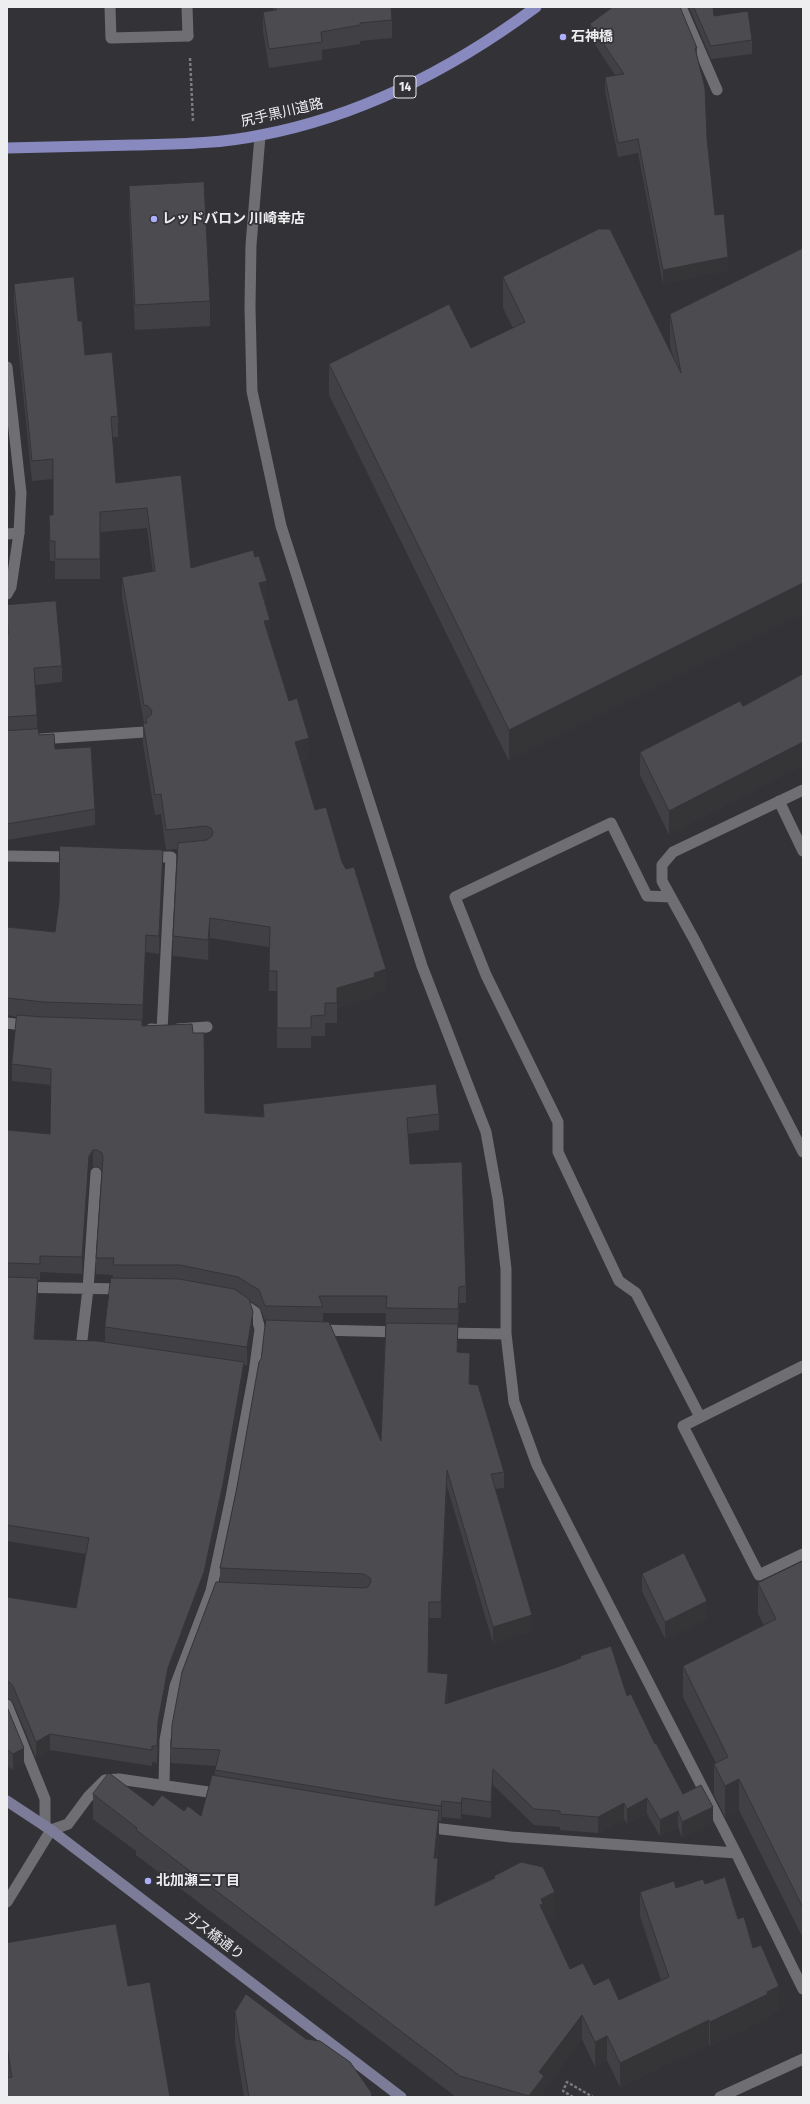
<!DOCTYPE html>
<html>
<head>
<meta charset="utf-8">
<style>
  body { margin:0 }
  #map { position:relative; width:810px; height:2104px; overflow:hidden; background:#333337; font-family:"Fira Sans Condensed",sans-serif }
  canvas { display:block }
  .frame { position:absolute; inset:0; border:8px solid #eeeef0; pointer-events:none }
</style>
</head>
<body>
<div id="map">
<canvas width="810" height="2104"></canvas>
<div class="frame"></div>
</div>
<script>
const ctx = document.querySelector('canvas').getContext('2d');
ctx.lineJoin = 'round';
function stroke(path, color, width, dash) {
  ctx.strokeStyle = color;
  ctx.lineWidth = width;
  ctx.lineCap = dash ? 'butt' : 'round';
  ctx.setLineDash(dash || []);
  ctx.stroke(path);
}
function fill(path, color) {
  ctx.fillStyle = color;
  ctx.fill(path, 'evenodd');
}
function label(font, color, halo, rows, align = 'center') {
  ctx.font = font + ' "Fira Sans Condensed","Noto Sans JP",sans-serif';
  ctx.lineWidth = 3.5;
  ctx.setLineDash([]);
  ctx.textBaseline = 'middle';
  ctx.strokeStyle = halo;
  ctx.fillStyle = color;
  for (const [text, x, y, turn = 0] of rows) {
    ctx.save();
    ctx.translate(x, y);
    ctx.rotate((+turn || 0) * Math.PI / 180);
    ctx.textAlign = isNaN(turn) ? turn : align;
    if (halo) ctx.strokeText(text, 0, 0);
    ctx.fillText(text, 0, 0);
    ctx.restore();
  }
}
const path = new Path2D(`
  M 190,58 L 193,121
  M 573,2097 L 563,2091 L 567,2082 L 593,2097`);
const service = new Path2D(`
  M 110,7 L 111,38 L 188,36
  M 681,7 L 717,90
  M 7,534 L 19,533
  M 40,739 L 145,732
  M 803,790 L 673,852 L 662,865 L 662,881 L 695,941 L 803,1152
  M 779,801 L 803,851
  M 7,856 L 75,857
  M 150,857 L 171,857 L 162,1030 L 151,1029
  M 671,897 L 647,896 L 611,823 L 455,897 L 486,975 L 558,1122 L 558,1152 L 619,1281 L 636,1293 L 700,1417
  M 7,1023 L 30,1026
  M 178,1029 L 207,1027
  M 88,1289 L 96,1173
  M 803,1366 L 683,1426 L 759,1575 L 803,1554`);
const minor = new Path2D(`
  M 187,7 L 188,36
  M 260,136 L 251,245 L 250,307 L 252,391 L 281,526 L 422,966 L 486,1132 L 498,1199 L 506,1269 L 506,1334 L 514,1402 L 537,1465 L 736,1853 L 803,1989
  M 7,367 L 21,493 L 19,533 L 11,587 L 7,594
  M 7,1287 L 124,1289
  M 88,1289 L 81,1348 L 89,1349
  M 319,1330 L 400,1332
  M 443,1333 L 506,1334
  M 7,1705 L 45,1799 L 45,1826
  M 164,1784 L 165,1740 L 175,1686 L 211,1591 L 230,1502 L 254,1373 L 260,1329 L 255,1312 L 240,1302
  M 424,1827 L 511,1837 L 736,1853
  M 7,1902 L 51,1830 L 68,1824 L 88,1797 L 105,1780 L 119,1779 L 222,1794`);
const tertiary = new Path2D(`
  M 720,2097 L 803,2059`);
const secondary = new Path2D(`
  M 7,1801 L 51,1830 L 401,2097`);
const primary = new Path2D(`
  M 7,148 C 49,147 92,146 134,145 C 176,144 219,144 261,135 C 361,116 455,67 536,7`);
const wall = new Path2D(`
  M 273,7 L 391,7 L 392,20 L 392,38 L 360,41 L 360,44 L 322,50 L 322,60 L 269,68 L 263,31 L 263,12 L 273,11 Z
  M 689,7 L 713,7 L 714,16 L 752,40 L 752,54 L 711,59 Z
  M 590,24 L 697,48 L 697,56 L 715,215 L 728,270 L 663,284 L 638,153 L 618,157 L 605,91 L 605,77 L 615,75 L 590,37 Z
  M 129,186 L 210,301 L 210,326 L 135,330 L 129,210 Z
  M 803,248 L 509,761 L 329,395 L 329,364 L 471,348 L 513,328 L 503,308 L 503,277 L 673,357 L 670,345 L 670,314 Z
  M 14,284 L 78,321 L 85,355 L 118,416 L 118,437 L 112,437 L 116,483 L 181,475 L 191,568 L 267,601 L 264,602 L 270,639 L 289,701 L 309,758 L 301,761 L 315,810 L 342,862 L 386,989 L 375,993 L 375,997 L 337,1008 L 337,1023 L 325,1023 L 325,1036 L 311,1036 L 311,1048 L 277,1048 L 277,991 L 269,991 L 269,947 L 210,938 L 208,960 L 173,956 L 173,936 L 177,849 L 166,850 L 161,814 L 155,815 L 143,744 L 143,723 L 144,723 L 122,597 L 122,577 L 153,572 L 147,528 L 100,532 L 100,579 L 55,579 L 55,561 L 50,561 L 49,535 L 49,515 L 53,515 L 53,479 L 32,481 L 14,304 Z
  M 7,605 L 62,666 L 62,682 L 35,685 L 37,715 L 37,729 L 39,735 L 55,749 L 95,809 L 95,825 L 7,840 Z
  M 740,701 L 669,835 L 640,775 L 640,752 Z
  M 163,868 L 159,954 L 146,952 L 142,1026 L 193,1033 L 205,1113 L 263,1116 L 263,1104 L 439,1114 L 439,1130 L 408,1134 L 410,1164 L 466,1286 L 466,1303 L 459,1303 L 457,1352 L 470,1369 L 469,1384 L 504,1472 L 504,1488 L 495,1489 L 532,1631 L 493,1643 L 447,1486 L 441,1618 L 429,1618 L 428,1672 L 448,1690 L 447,1704 L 558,1667 L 580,1658 L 580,1656 L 627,1696 L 683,1794 L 713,1823 L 682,1838 L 678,1827 L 660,1836 L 647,1814 L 627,1824 L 624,1819 L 598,1833 L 560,1830 L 560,1827 L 534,1825 L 493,1785 L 491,1818 L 462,1814 L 461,1819 L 442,1817 L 441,1821 L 439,1821 L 439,1835 L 437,1858 L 438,1883 L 436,1905 L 494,1878 L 494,1876 L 555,1917 L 547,1920 L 570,1969 L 594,1985 L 619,2000 L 661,1980 L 640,1916 L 640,1892 L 676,1888 L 705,1884 L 738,1919 L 753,1948 L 779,2010 L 768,2016 L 768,2018 L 710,2046 L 709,2045 L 620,2087 L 607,2060 L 595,2067 L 582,2039 L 544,2090 L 544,2097 L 456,2097 L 136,1855 L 136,1851 L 93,1819 L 93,1794 L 153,1806 L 184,1811 L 201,1816 L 215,1775 L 215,1770 L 216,1766 L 171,1763 L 171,1748 L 220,1582 L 220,1568 L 237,1487 L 261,1359 L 266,1322 L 259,1307 L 249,1300 L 253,1329 L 247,1365 L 244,1365 L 244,1379 L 223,1501 L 204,1589 L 168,1685 L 158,1739 L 157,1763 L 152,1762 L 152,1766 L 50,1750 L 36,1758 L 13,1702 L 8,1698 L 7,1597 L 76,1608 L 86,1554 L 7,1541 L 7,1130 L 50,1134 L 51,1085 L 12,1081 L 12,1064 L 17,1017 L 7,1015 L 7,927 L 55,932 ZM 97,1166 L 102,1170 L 96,1258 L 96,1274 L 113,1275 L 105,1327 L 105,1342 L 35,1339 L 38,1294 L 38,1280 L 40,1280 L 40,1272 L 82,1274 L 89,1173 L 93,1167 ZM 323,1313 L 386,1313 L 381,1441 L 323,1321 Z
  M 803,1561 L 803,1938 L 739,1810 L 725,1817 L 714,1795 L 714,1764 L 716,1763 L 683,1697 L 683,1666 L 764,1625 L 758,1614 L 758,1583 Z
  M 642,1574 L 707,1618 L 665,1639 L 642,1591 Z
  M 7,1707 L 24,1765 L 13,1770 L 7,1766 Z
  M 7,1943 L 128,1986 L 7,2097 Z
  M 235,2012 L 372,2097 L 244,2097 L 235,2042 Z`);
const shadedWall = new Path2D(`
  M 728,257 L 728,270 L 663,284 L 663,270 Z
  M 267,581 L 267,601 L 259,604 L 259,583 Z
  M 803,583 L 803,614 L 509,761 L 509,730 Z
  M 270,620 L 270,640 L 264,621 Z
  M 309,738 L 309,758 L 295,762 L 295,742 Z
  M 803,742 L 803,766 L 669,835 L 669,811 Z
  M 163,850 L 163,868 L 159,954 L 159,936 Z
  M 210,918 L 210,938 L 208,960 L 208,940 Z
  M 146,935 L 146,952 L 143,1023 L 143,1005 Z
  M 386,969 L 386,989 L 375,993 L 375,997 L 337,1008 L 337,988 L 374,973 Z
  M 93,1150 L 93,1167 L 89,1173 L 82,1274 L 82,1257 L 89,1156 Z
  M 38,1278 L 38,1294 L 34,1356 L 34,1339 Z
  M 253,1312 L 253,1329 L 247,1365 L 247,1347 Z
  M 244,1362 L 244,1379 L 223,1501 L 204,1589 L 168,1685 L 158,1739 L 157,1763 L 158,1722 L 168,1668 Z
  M 447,1470 L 447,1486 L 441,1618 L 441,1602 Z
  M 707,1601 L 707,1618 L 665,1639 L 665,1622 Z
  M 532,1615 L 532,1631 L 493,1643 L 493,1627 Z
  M 448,1674 L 448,1690 L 445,1720 L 445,1704 Z
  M 8,1681 L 8,1698 L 7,1698 L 7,1682 Z
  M 50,1734 L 50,1750 L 36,1758 L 36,1742 Z
  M 24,1748 L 24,1765 L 13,1770 L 13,1754 Z
  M 493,1769 L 493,1785 L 491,1818 L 491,1802 Z
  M 739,1779 L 739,1810 L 725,1817 L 725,1786 Z
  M 462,1798 L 462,1814 L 461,1819 L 461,1803 Z
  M 647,1798 L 647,1814 L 627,1824 L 627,1809 Z
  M 442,1801 L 442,1817 L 441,1821 L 441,1806 Z
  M 624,1803 L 624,1819 L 598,1833 L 598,1817 Z
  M 713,1807 L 713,1823 L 682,1838 L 682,1822 Z
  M 439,1811 L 439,1835 L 434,1883 L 434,1858 Z
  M 678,1811 L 678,1827 L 660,1836 L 660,1820 Z
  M 438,1858 L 438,1883 L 435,1931 L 435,1906 Z
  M 555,1892 L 555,1917 L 543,1922 L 540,1905 L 541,1899 Z
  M 779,1986 L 779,2010 L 768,2016 L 768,2018 L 710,2046 L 710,2022 L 767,1992 Z
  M 582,2015 L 582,2039 L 544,2090 L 544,2097 L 529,2097 L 539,2072 Z
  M 709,2020 L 709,2045 L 620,2087 L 620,2063 Z
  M 607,2036 L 607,2060 L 595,2067 L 595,2042 Z`);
const building = new Path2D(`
  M 275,7 L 391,7 L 392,20 L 360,23 L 360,25 L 321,32 L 322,42 L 269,49 L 263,12 L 276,10 Z
  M 613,7 L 680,7 L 697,48 L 695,48 L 705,88 L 707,138 L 715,215 L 724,214 L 728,257 L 663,270 L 638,139 L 618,143 L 605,77 L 624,74 L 590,24 Z
  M 694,7 L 713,7 L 714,16 L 748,11 L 752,40 L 711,46 Z
  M 204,182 L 210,301 L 135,305 L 129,186 Z
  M 599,229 L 610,229 L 681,373 L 670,314 L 803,248 L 803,583 L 509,730 L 329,364 L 449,304 L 471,348 L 525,322 L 503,277 Z
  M 74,277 L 78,321 L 82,321 L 85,355 L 112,352 L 118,416 L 111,417 L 116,483 L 181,475 L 191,568 L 253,550 L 255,557 L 259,556 L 267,581 L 259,583 L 270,620 L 264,621 L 289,701 L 297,698 L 309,738 L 295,742 L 315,810 L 326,807 L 342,862 L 346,869 L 354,867 L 386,969 L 374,973 L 375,977 L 337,988 L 337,1003 L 325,1003 L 325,1015 L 311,1016 L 311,1028 L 277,1028 L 277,971 L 269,971 L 270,927 L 210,918 L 208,940 L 173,936 L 178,843 L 207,840 L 212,836 L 213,832 L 211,828 L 206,826 L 166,830 L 161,794 L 155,795 L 143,723 L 147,723 L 146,719 L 151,715 L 152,711 L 148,706 L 144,705 L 122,577 L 155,571 L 147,508 L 100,512 L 100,559 L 55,559 L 55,541 L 50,541 L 49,515 L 53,515 L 53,459 L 32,461 L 14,284 Z
  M 56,601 L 62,666 L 34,668 L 37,715 L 7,717 L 7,634 L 8,634 L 7,605 Z
  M 803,674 L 803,742 L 669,811 L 640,752 L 740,701 L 743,706 Z
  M 38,729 L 39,735 L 54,734 L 55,749 L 91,747 L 95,809 L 7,824 L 7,731 Z
  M 60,846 L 163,850 L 159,936 L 146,935 L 143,1005 L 44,1002 L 7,998 L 7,927 L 55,932 L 59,902 Z
  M 17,1015 L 44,1017 L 142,1020 L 142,1026 L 192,1024 L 193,1033 L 204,1033 L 205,1113 L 264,1117 L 263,1104 L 436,1084 L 439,1114 L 407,1118 L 410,1164 L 462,1162 L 466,1286 L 459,1287 L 458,1309 L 386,1308 L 387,1296 L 319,1296 L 323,1307 L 265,1306 L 259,1290 L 238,1277 L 180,1265 L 113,1265 L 114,1258 L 96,1258 L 103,1157 L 102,1153 L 97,1150 L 93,1150 L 89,1156 L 82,1257 L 40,1256 L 40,1264 L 7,1263 L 7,1130 L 50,1134 L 51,1069 L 12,1064 Z
  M 7,1277 L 38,1278 L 34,1339 L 97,1341 L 244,1362 L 223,1484 L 204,1572 L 168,1668 L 158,1722 L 157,1746 L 152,1746 L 152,1750 L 50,1734 L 36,1742 L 13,1686 L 8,1681 L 7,1682 L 7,1597 L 76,1608 L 89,1538 L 7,1525 Z
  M 111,1278 L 179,1279 L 234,1289 L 249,1299 L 253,1312 L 247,1347 L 105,1327 Z
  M 266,1320 L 329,1322 L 381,1441 L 386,1323 L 458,1324 L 457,1352 L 470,1353 L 469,1384 L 478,1385 L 504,1472 L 491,1474 L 532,1615 L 493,1627 L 447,1470 L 441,1602 L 429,1602 L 428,1672 L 448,1674 L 445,1704 L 558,1667 L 581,1658 L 580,1656 L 611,1646 L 627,1696 L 631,1694 L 655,1744 L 656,1743 L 683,1794 L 701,1785 L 713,1807 L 682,1822 L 678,1811 L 660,1820 L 647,1798 L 627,1809 L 624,1803 L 598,1817 L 560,1814 L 560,1811 L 534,1809 L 493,1769 L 491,1802 L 462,1798 L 461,1803 L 442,1801 L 441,1806 L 390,1799 L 215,1770 L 220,1750 L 171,1748 L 172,1725 L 182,1672 L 216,1582 L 364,1588 L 368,1587 L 371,1582 L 370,1578 L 364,1574 L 220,1568 L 237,1487 L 259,1362 L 261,1359 Z
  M 684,1553 L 707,1601 L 665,1622 L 642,1574 Z
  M 803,1561 L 803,1908 L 739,1779 L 725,1786 L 714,1764 L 728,1757 L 683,1666 L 776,1619 L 758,1583 Z
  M 7,1707 L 24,1748 L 13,1754 L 7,1749 Z
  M 109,1773 L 153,1806 L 162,1795 L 184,1811 L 188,1806 L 201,1816 L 212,1775 L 388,1804 L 439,1811 L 434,1858 L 438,1858 L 435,1906 L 495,1878 L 494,1876 L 521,1862 L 543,1867 L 555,1892 L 541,1899 L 543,1904 L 540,1905 L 570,1969 L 583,1963 L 594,1985 L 609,1978 L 619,2000 L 669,1977 L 640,1892 L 674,1881 L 676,1888 L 703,1879 L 705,1884 L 725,1877 L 738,1919 L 744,1917 L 753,1948 L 761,1945 L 779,1986 L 767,1992 L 768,1994 L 710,2022 L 709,2020 L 620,2063 L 607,2036 L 595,2042 L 582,2015 L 539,2072 L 544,2076 L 529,2096 L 460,2076 L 136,1830 L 137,1828 L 93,1794 Z
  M 116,1924 L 128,1986 L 150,1982 L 170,2097 L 7,2097 L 7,2078 L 12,2077 L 7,2047 L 7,1943 Z
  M 246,1994 L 306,2039 L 320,2041 L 350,2062 L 371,2092 L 372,2097 L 249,2097 L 235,2012 Z`);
const markers = [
  [563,37,4,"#acaffb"],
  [154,219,4,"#acaffb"],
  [148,1881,4,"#acaffb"]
];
const shields = [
  [405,87,22]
];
const shieldNames = [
  ["14",405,87]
];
const poiNames = [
  ["石神橋",571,37],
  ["レッドバロン 川崎幸店",162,219],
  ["北加瀬三丁目",156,1881]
];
const streetNames = [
  ["尻手黒川道路",282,113,-13],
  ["ガス橋通り",214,1936,37]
];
stroke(path, '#7c7c7f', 2.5, [3, 2]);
stroke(service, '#6f6f73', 11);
stroke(minor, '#6f6f73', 11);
stroke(tertiary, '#6f6f73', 11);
stroke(secondary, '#7c7c99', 11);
stroke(primary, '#8889bf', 11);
fill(wall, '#414145');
fill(shadedWall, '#353538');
fill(building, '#4c4c50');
stroke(building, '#353538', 1);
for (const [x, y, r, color] of markers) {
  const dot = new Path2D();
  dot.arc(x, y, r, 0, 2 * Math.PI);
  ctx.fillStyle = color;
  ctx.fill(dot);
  stroke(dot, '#333337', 1.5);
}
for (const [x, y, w] of shields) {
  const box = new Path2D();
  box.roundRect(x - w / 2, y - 11, w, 22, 3);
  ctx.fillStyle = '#333337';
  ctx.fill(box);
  stroke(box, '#eeeef0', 1);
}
label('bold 13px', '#eeeef0', null, shieldNames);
label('bold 14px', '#eeeef0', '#333337', poiNames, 'left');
label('14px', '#eeeef0', '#333337', streetNames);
</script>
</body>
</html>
